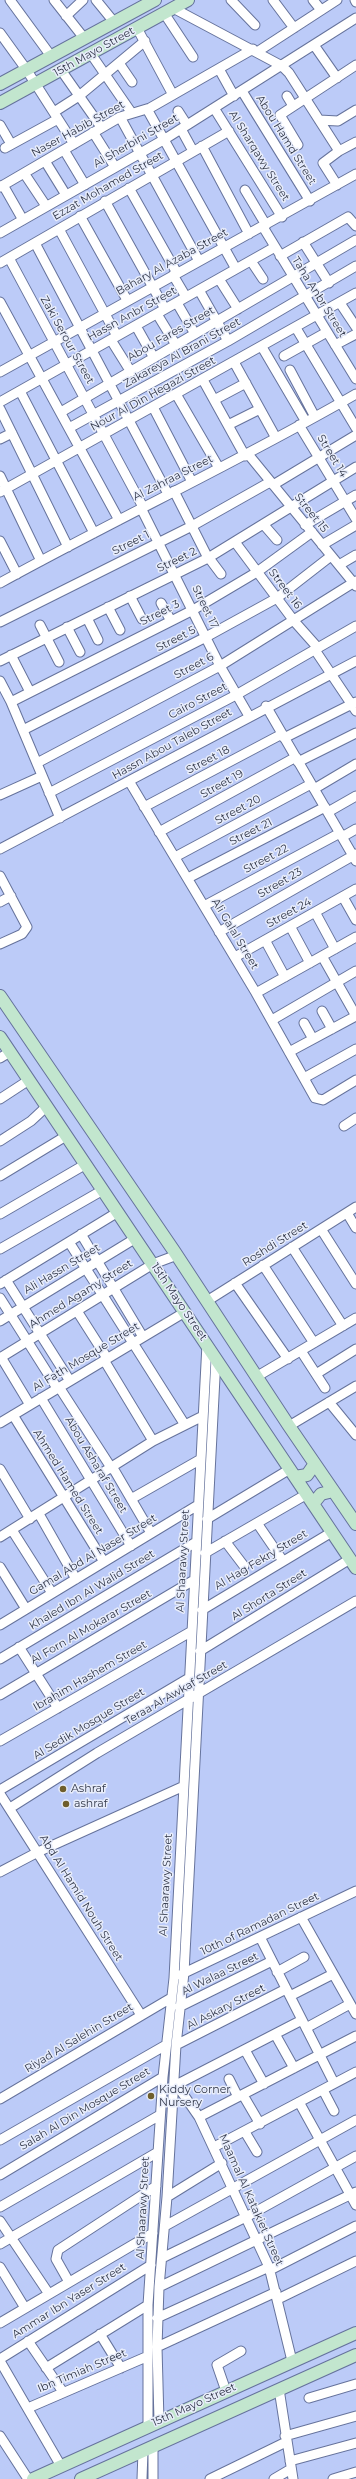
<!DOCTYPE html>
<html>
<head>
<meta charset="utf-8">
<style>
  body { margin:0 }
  canvas { display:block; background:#bccbf8 }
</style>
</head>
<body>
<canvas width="356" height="2479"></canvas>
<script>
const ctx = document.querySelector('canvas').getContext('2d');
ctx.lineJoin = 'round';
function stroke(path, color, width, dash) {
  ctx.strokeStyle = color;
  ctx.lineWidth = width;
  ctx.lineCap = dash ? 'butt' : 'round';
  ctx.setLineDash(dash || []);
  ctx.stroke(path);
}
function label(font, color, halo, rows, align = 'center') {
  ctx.font = font + ' Montserrat,sans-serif';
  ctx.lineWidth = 3;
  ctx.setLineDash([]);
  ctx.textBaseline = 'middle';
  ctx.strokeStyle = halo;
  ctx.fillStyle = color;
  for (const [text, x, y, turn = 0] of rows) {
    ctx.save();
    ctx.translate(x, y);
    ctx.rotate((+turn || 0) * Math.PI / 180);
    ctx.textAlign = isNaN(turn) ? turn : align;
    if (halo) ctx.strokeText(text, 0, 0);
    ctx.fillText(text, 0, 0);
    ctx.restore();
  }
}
const street = new Path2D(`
  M 10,0 L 51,56
  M 54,0 L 84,38
  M 96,0 L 114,22
  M 231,0 L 255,25
  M 273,0 L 294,28
  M 313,0 L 321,10
  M 355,0 L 356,2
  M 173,8 L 282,66 L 289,73 L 339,151 L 323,163 L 337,185
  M 164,13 L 193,57
  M 66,16 L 83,0
  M 137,28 L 173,95
  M 0,33 L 26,69 L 74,144
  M 314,45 L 337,78
  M 257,52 L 337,0
  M 91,54 L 131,112
  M 119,63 L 132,82
  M 219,69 L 234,96
  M 61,70 L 101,127
  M 242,91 L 310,201
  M 287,96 L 293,106
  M 214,108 L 282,217
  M 147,109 L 236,269
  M 178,111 L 187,125
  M 54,112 L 79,96 L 145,41
  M 120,117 L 199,261
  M 319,120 L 338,121 L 356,110
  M 0,125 L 11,144
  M 181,129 L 193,151
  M 93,132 L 115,167
  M 298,145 L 280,115 L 356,65
  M 202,146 L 249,234
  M 5,148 L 58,119
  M 64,150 L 85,185
  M 339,151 L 356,142
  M 45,161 L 66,195
  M 24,173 L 46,206
  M 3,185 L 23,220
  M 0,187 L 120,117 L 150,108 L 253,49
  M 129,188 L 177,273
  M 245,190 L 266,225
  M 105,201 L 165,309
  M 80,216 L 127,300
  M 263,227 L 356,379
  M 59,229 L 117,336
  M 0,233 L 165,139 L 356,18
  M 303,242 L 329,283
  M 35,243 L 168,494
  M 280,256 L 348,217 L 356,226
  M 9,258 L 143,507
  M 251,261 L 263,279
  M 0,263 L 229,131
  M 173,275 L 186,297
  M 219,279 L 238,309
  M 199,290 L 228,341
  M 0,302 L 119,520
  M 177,303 L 195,334
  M 340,303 L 356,327
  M 157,314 L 176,345
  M 136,326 L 154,358
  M 296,328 L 356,428
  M 111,340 L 131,372
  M 335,345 L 356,334
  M 262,347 L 306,422
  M 284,356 L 327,332
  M 234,362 L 276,438
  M 290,370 L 315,417
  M 0,372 L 356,174
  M 203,380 L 245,456
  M 20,391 L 94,533
  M 176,394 L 219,468
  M 214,400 L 246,383
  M 0,402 L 275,247
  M 153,407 L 192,482
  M 0,409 L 68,547
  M 61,412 L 356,240
  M 228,425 L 260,409
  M 299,425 L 356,519
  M 69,428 L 228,341 L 356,266
  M 0,439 L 12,433
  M 248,454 L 356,586
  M 0,476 L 41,561
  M 273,485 L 356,435
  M 174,491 L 208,558
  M 0,492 L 356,293
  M 141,508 L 220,666 L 249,716
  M 264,525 L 277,540
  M 305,525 L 356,495
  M 0,541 L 17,574
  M 235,542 L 294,621 L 318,648
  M 322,545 L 356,525
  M 209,558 L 221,574
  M 339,565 L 356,555
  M 0,583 C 118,518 240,461 356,394
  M 130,596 L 142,619
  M 161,603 L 171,621
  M 108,607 L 120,630
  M 87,618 L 98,640
  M 0,622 L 192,526 L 270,482
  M 40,625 L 59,662
  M 67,627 L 80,652
  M 315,650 L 356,711
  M 11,655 L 30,692
  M 0,661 L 208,558 L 356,467
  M 0,681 L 11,702 L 60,818
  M 11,702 L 193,610 L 257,572 L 312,532
  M 266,706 L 356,861
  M 23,730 L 206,637 L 277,598 L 331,556
  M 284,738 L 356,702
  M 298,762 L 356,733
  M 37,763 L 220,666 L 356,581
  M 129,781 L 256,993 L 315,1098 L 323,1100 L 356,1080
  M 314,789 L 356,764
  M 49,793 L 236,695 L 356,626
  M 0,795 L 42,776
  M 144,807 L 282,734
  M 328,812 L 356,796
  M 159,832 L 296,757
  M 342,837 L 356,829
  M 0,849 L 356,661
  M 175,857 L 311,784
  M 0,876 L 27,927 L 22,934 L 0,944
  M 188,878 L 325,807
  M 343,897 L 356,920
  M 0,902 L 11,896
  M 204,906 L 340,833
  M 315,912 L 335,949
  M 290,926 L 310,963
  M 219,932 L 356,854
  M 265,940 L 285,977
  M 235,957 L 356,889
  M 256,993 L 356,937
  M 322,1011 L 332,1029
  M 272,1020 L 356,971
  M 304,1023 L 313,1039
  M 289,1052 L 356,1016 L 322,956
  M 0,1058 L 10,1052
  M 304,1078 L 356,1049
  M 0,1099 L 29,1080
  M 344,1126 L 356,1118
  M 0,1141 L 31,1121 L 46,1107
  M 0,1176 L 66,1136
  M 347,1213 L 356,1228
  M 0,1214 L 86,1164
  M 321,1229 L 356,1284
  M 81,1234 L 143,1337
  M 69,1242 L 185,1425
  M 292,1247 L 343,1326
  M 0,1249 L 103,1190
  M 263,1265 L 314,1343
  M 6,1280 L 70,1381
  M 235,1283 L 288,1359
  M 0,1284 L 118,1212
  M 0,1298 L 57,1388
  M 207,1301 L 356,1207
  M 77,1311 L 107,1358
  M 0,1321 L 136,1238
  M 301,1351 L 325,1388
  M 1,1357 L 30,1405
  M 0,1358 L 153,1264 L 177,1255
  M 104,1360 L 153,1441
  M 316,1374 L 356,1349
  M 256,1377 L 356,1318
  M 59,1387 L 112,1469
  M 41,1398 L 131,1546
  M 329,1402 L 356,1435
  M 13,1415 L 104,1562
  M 0,1423 L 185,1312
  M 289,1426 L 356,1386
  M 113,1468 L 151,1533
  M 0,1469 L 30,1519
  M 131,1499 L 201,1459
  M 39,1514 L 76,1579
  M 207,1519 L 290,1469
  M 257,1523 L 283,1561
  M 12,1530 L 52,1593
  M 0,1537 L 153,1441 L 203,1416
  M 225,1541 L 244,1566
  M 205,1553 L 307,1494
  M 0,1567 L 26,1609
  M 202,1610 L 332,1532
  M 0,1625 L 198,1505
  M 19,1647 L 58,1708
  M 200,1651 L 350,1559
  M 0,1659 L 196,1542
  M 0,1695 L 194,1580
  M 0,1741 L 192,1631
  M 0,1790 L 189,1678
  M 0,1794 L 141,2015
  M 10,1808 L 97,1753 L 356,1601
  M 0,1872 L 38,1852 L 184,1786
  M 301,1917 L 356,2014
  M 260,1937 L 334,2083
  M 277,1972 L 304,1957
  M 180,1975 L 356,1891
  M 290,1996 L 333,1974
  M 179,2007 L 272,1961
  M 306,2028 L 350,2004
  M 275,2034 L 294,2068
  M 176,2045 L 286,1989
  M 245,2050 L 264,2084
  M 229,2079 L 238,2097
  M 174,2081 L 199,2117 L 269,2267 L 292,2361
  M 176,2085 L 302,2020
  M 323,2090 L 334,2111
  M 243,2095 L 260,2124
  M 0,2099 L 171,1998
  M 299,2102 L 356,2205
  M 199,2117 L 356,2036
  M 245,2132 L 257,2152
  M 0,2140 L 166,2045
  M 214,2147 L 356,2072
  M 0,2175 L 163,2077
  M 167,2197 L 222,2163
  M 0,2207 L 160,2115
  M 0,2221 L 49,2294
  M 165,2226 L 356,2120
  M 0,2244 L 158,2152
  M 162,2258 L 246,2217 L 356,2156
  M 0,2267 L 25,2308
  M 270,2270 L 356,2226
  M 69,2282 L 56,2259 L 58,2250 L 156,2186
  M 159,2287 L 356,2192
  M 278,2299 L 356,2261
  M 157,2318 L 269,2267
  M 0,2323 L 153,2233
  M 100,2334 L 121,2368
  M 28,2341 L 63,2392
  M 157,2347 L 276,2292
  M 0,2359 L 151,2265
  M 0,2361 L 61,2466
  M 46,2368 L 148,2305
  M 279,2389 L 293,2479
  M 226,2391 L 217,2365 L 241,2351
  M 309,2398 L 356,2384
  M 28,2408 L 146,2357
  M 159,2421 L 157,2347 L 159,2287 L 167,2197 L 176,2045 L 184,1973 L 216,1358
  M 148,2426 L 148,2305 L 163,2077 L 174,1978 L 207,1344
  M 0,2436 L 28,2479
  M 285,2436 L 356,2416
  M 290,2461 L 356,2443
  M 142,2479 L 143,2451
  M 153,2479 L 153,2447
  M 210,2479 L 286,2442
  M 274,2479 L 291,2469
  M 333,2479 L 356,2472`);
const secondary = new Path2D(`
  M 0,84 L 155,0
  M 0,103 L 188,0
  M 0,996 L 174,1251 L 289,1426 L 356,1524
  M 0,1037 L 356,1568
  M 295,1477 L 307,1475 L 314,1465
  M 313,1504 L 321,1494 L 333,1491
  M 33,2479 L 356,2333
  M 81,2479 L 356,2355`);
const markers = [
  [63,1789,4,"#6f5e2c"],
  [66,1804,4,"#6f5e2c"],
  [151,2096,4,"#6f5e2c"]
];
const streetNames = [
  ["15th Mayo Street",94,52,-29],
  ["Naser Habib Street",78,129,-29],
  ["Abou Hamd Street",286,140,58],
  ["Al Sherbini Street",136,141,-30],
  ["Al Sharqawy Street",259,156,58],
  ["Ezzat Mohamed Street",108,186,-30],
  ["Bahary Al Azaba Street",172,262,-29],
  ["Taha Anbr Street",319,297,58],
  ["Hassn Anbr Street",132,314,-29],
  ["Abou Fares Street",171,334,-30],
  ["Zaki Serour Street",67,340,61],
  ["Zakareya Al Brani Street",182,353,-29],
  ["Nour Al Din Hegazi Street",153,394,-29],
  ["Street 14",332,456,59],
  ["Al Zahraa Street",173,478,-27],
  ["Street 15",311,513,51],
  ["Street 1",131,543,-27],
  ["Street 2",177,560,-26],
  ["Street 16",285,589,53],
  ["Street 17",205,607,64],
  ["Street 3",160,613,-27],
  ["Street 5",176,639,-27],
  ["Street 6",194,666,-28],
  ["Cairo Street",198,701,-28],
  ["Hassn Abou Taleb Street",172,744,-29],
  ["Street 18",208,760,-28],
  ["Street 19",222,784,-29],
  ["Street 20",238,810,-28],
  ["Street 21",251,832,-27],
  ["Street 22",266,859,-28],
  ["Street 23",280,883,-30],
  ["Street 24",289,913,-29],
  ["Ali Galal Street",235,934,59],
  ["Roshdi Street",275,1244,-32],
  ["Ali Hassn Street",62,1269,-31],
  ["Ahmed Agamy Street",81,1294,-32],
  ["15th Mayo Street",179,1302,56],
  ["Al Fath Mosque Street",86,1357,-31],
  ["Abou Asharaf Street",96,1465,59],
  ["Ahmed Hamed Street",68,1482,58],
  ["Gamal Abd Al Naser Street",93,1555,-31],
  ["Al Hag Fekry Street",261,1560,-31],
  ["Al Shaarawy Street",183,1561,-87],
  ["Khaled Ibn Al Walid Street",92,1590,-31],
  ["Al Shorta Street",269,1595,-32],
  ["Al Forn Al Mokarar Street",91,1627,-30],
  ["Ibrahim Hashem Street",90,1676,-30],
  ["Teraa Al Awkaf Street",176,1693,-30],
  ["Al Sedik Mosque Street",89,1724,-31],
  ["Al Shaarawy Street",166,1885,-87],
  ["Abd Al Hamid Nouh Street",81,1898,58],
  ["10th of Ramadan Street",260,1924,-26],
  ["Al Walaa Street",220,1974,-26],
  ["Al Askary Street",226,2007,-27],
  ["Riyad Al Salehin Street",79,2038,-31],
  ["Salah Al Din Mosque Street",85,2109,-31],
  ["Maamal Al Katakiet Street",251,2200,66],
  ["Al Shaarawy Street",143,2208,-87],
  ["Ammar Ibn Yaser Street",69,2301,-32],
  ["Ibn Timiah Street",82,2371,-23],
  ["15th Mayo Street",194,2405,-24]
];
const poiNames = [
  ["Ashraf",71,1789],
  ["ashraf",74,1804],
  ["Kiddy Corner",159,2090],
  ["Nursery",159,2103]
];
stroke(street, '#66739c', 11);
stroke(secondary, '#66739c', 14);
stroke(street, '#fff', 9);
stroke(secondary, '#c2e6ce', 12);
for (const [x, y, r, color] of markers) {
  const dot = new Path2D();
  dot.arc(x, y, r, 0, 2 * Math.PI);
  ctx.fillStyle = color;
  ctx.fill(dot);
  stroke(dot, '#e8edfb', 1.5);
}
label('11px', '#303648', '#e8edfb', streetNames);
label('11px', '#303648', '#e8edfb', poiNames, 'left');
</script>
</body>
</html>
